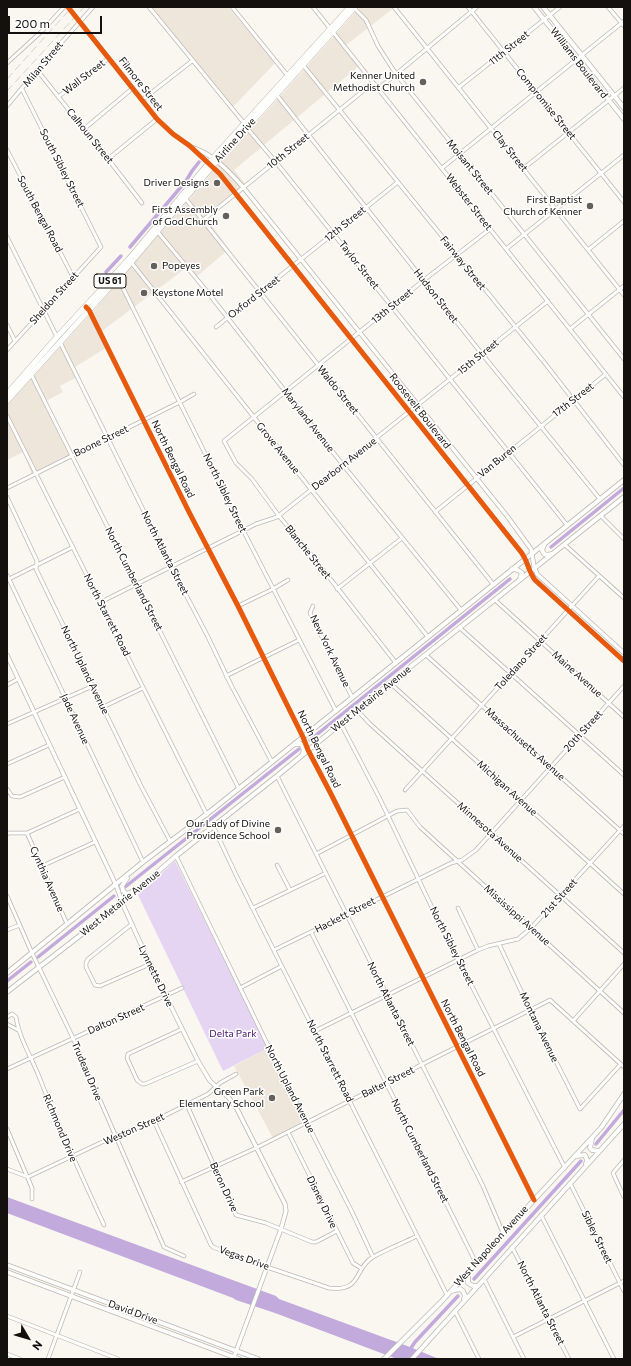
<!DOCTYPE html>
<html>
<head>
<meta charset="utf-8">
<style>
  body { margin:0 }
  #map { position:relative; width:631px; height:1366px; overflow:hidden; background:#faf6f0; font-family:Commissioner,sans-serif }
  canvas { display:block }
  .frame { position:absolute; inset:0; border:8px solid #13100d; pointer-events:none }
  .north { position:absolute; left:8px; top:1318px; width:40px; height:40px; -webkit-text-stroke:3px #fff; paint-order:stroke; rotate:128deg; font-size:11px; font-weight:700; line-height:16px; text-align:center; color:#13100d }
  .north::after { content:''; display:block; margin:auto; width:14px; height:18px; background:#13100d; clip-path:polygon(50% 0,100% 100%,50% 72%,0 100%) }
  .scale { position:absolute; left:8px; top:16px; width:94px; height:18px; box-sizing:border-box; border:2px solid #13100d; border-top:0; padding-left:5px; font-size:12px; line-height:14px; white-space:nowrap; color:#13100d; -webkit-text-stroke:3px #fff; paint-order:stroke }
</style>
</head>
<body>
<div id="map">
<canvas width="631" height="1366"></canvas>
<div class="frame"></div>
<div class="north">N</div>
<div class="scale">200 m</div>
</div>
<script>
const ctx = document.querySelector('canvas').getContext('2d');
ctx.lineJoin = 'round';
function fill(path, color) {
  ctx.fillStyle = color;
  ctx.fill(path, 'evenodd');
}
function stroke(path, color, width, dash) {
  ctx.strokeStyle = color;
  ctx.lineWidth = width;
  ctx.lineCap = dash ? 'butt' : 'round';
  ctx.setLineDash(dash || []);
  ctx.stroke(path);
}
function label(font, color, halo, rows, align = 'center') {
  ctx.font = font + ' Commissioner,sans-serif';
  ctx.lineWidth = 3;
  ctx.setLineDash([]);
  ctx.textBaseline = 'middle';
  ctx.strokeStyle = halo;
  ctx.fillStyle = color;
  for (const [text, x, y, turn = 0] of rows) {
    ctx.save();
    ctx.translate(x, y);
    ctx.rotate((+turn || 0) * Math.PI / 180);
    ctx.textAlign = isNaN(turn) ? turn : align;
    if (halo) ctx.strokeText(text, 0, 0);
    ctx.fillText(text, 0, 0);
    ctx.restore();
  }
}
const built = new Path2D(`
  M 152,7 L 228,7 L 275,63 L 233,107 Z
  M 360,7 L 395,7 L 346,45 L 360,65 L 234,170 L 248,187 L 207,219 L 229,249 L 195,278 L 186,268 L 102,331 L 109,346 L 75,367 L 79,376 L 60,386 L 63,392 L 46,401 L 75,456 L 33,477 L 23,452 L 7,460 L 7,405 L 94,310 L 224,159 Z
  M 268,1048 L 305,1121 L 273,1138 L 234,1066 Z`);
const green = new Path2D(`
  M 175,861 L 268,1048 L 223,1071 L 138,895 Z`);
const water = new Path2D(`
  M 7,1197 L 276,1296 L 279,1299 L 410,1347 L 439,1359 L 397,1359 L 275,1313 L 236,1300 L 233,1298 L 7,1213 Z`);
const canal = new Path2D(`
  M 130,247 L 186,181 L 192,171 L 199,162
  M 106,272 L 121,256
  M 551,547 L 624,488
  M 310,740 L 510,579
  M 125,887 L 299,749
  M 38,957 L 114,896
  M 7,981 L 31,962
  M 596,1144 L 624,1110
  M 474,1279 L 581,1161
  M 409,1351 L 415,1342 L 458,1296`);
const minor = new Path2D(`
  M 149,7 L 244,123
  M 232,7 L 288,76
  M 313,7 L 624,397
  M 394,7 L 624,295
  M 468,7 L 624,202
  M 608,7 L 624,26
  M 354,8 L 366,20 L 378,46 L 396,74 L 624,359
  M 7,63 L 42,31 L 64,7
  M 303,65 L 544,362 L 624,465
  M 37,70 L 108,159 L 142,203
  M 458,88 L 560,7
  M 378,89 L 477,7
  M 276,94 L 482,354 L 600,499
  M 58,97 L 109,58
  M 142,100 L 192,61
  M 7,106 L 37,70 L 93,7
  M 247,128 L 275,161 L 567,525
  M 84,129 L 133,88
  M 7,150 L 73,277
  M 108,159 L 157,119
  M 442,168 L 624,21
  M 524,168 L 624,88
  M 185,198 L 493,584
  M 203,220 L 373,83
  M 157,231 L 205,289 L 343,465 L 461,610
  M 7,237 L 57,337
  M 506,249 L 624,155
  M 589,249 L 624,221
  M 131,262 L 428,637
  M 118,278 L 243,530 L 336,711
  M 88,309 L 189,512 L 238,606 L 303,737 L 308,750 L 331,794 L 534,1200
  M 7,325 L 15,341
  M 216,327 L 398,182
  M 570,329 L 624,286
  M 60,342 L 171,566 L 208,637 L 231,685 L 272,762
  M 7,350 L 101,247 L 22,89
  M 31,374 L 239,789
  M 7,416 L 207,815
  M 7,488 L 180,402 L 194,394
  M 7,497 L 37,561 L 36,569 L 140,784 L 170,841
  M 435,512 L 606,374
  M 601,516 L 624,539
  M 565,545 L 624,598
  M 7,575 L 143,862
  M 9,579 L 73,547
  M 337,589 L 402,538
  M 495,600 L 624,717
  M 101,602 L 256,524 L 277,517 L 548,301
  M 238,606 L 273,589 L 288,580
  M 313,606 L 310,613 L 352,697
  M 460,628 L 624,775
  M 426,655 L 624,834
  M 396,663 L 314,558 L 279,516 L 252,479 L 236,463 L 224,441 L 424,280 L 490,229
  M 226,676 L 299,640
  M 390,683 L 624,894
  M 7,685 L 18,679
  M 103,707 L 143,688
  M 357,710 L 369,723 L 624,953
  M 7,724 L 93,686
  M 341,724 L 379,797 L 437,918 L 565,1168
  M 7,764 L 49,745
  M 277,776 L 483,1186 L 503,1233
  M 7,789 L 12,796 L 20,797 L 65,777
  M 405,790 L 599,576
  M 213,826 L 237,877 L 447,1295
  M 27,833 L 67,924
  M 7,834 L 9,833 L 27,833 L 80,809
  M 316,854 L 397,811 L 407,810 L 420,827 L 624,1013
  M 176,856 L 277,1064 L 352,1212 L 373,1257
  M 277,865 L 290,890
  M 42,866 L 95,842
  M 7,896 L 32,953 L 73,1038 L 164,1247 L 184,1256
  M 253,908 L 326,873
  M 458,908 L 478,950
  M 132,924 L 88,959 L 86,963 L 86,967 L 95,985 L 100,986 L 150,964
  M 7,930 L 20,925
  M 311,932 L 476,1263
  M 499,944 L 530,1010 L 580,1109 L 621,1064
  M 274,950 L 439,869 L 451,863 L 462,860 L 476,850 L 624,686
  M 240,988 L 282,966
  M 7,1017 L 12,1014 L 16,1017 C 19,1037 30,1055 38,1074 C 58,1125 81,1175 104,1225
  M 573,1021 L 624,964
  M 7,1024 L 18,1030
  M 182,1029 L 128,1054 L 127,1058 L 137,1080 L 142,1084 L 145,1084 L 198,1061
  M 315,1031 L 478,950 L 488,946 L 518,939 L 531,928 L 624,826
  M 7,1069 L 182,988
  M 187,1105 L 236,1215 L 266,1223 L 312,1242 L 316,1242 L 337,1231
  M 154,1121 L 211,1245 L 213,1247 L 246,1260 L 329,1288 C 363,1292 353,1269 373,1257 C 387,1249 403,1243 417,1236
  M 7,1129 L 32,1188 L 32,1199
  M 288,1132 L 353,1263 L 361,1268
  M 624,1160 L 613,1173 L 624,1197
  M 7,1169 L 28,1177 L 115,1136 L 154,1121 L 208,1094 L 220,1083 L 236,1074
  M 181,1182 L 256,1148 L 550,1000 L 624,1067
  M 570,1183 L 624,1291
  M 541,1215 L 614,1359
  M 512,1247 L 569,1359
  M 484,1279 L 524,1359
  M 455,1311 L 479,1359
  M 7,1316 L 118,1359
  M 513,1337 L 624,1281
  M 7,1354 L 20,1359
  M 48,1359 L 80,1272`);
const tertiary = new Path2D(`
  M 68,7 L 157,119 L 173,134 L 190,146 L 220,174 L 521,552 C 528,561 528,571 535,580 L 624,661
  M 191,147 C 213,154 228,170 243,187 L 507,516 L 531,549 L 534,566 L 537,574 L 624,653
  M 7,655 L 116,885 L 124,907 L 150,964 L 198,1061 L 210,1081 L 229,1098 L 237,1109 L 285,1204 L 286,1211 L 281,1229 L 234,1357`);
const secondary = new Path2D(`
  M 534,7 L 624,119
  M 543,7 L 624,108
  M 544,545 L 542,550 L 544,554 L 547,555 L 552,554
  M 512,569 C 517,569 519,570 522,573 L 520,579
  M 294,744 L 301,744 C 304,748 304,749 303,754
  M 127,878 L 122,886 L 123,891 L 127,894 L 134,891
  M 7,973 L 143,862 L 212,810 L 624,480
  M 7,992 L 122,903 L 176,856 L 277,776 L 390,683 L 624,497
  M 592,1139 L 590,1148 L 592,1150 L 599,1151
  M 576,1156 L 585,1155 L 587,1160 L 586,1164
  M 7,1265 L 258,1359
  M 7,1272 L 239,1359
  M 468,1272 L 468,1283 L 473,1286 L 478,1286
  M 451,1291 L 460,1289 L 463,1291 L 465,1296 L 464,1299
  M 384,1359 L 440,1303 L 534,1200 L 601,1128 L 624,1094
  M 412,1359 L 624,1124`);
const trunk = new Path2D(`
  M 7,394 L 57,337 L 129,259 L 213,158 L 350,7
  M 7,401 L 118,278 L 217,161 L 355,7`);
const rail = new Path2D(`
  M 7,79 L 72,7
  M 7,91 L 84,7`);
const cycleway = new Path2D(`
  M 68,7 L 157,119 L 173,134 L 190,146 L 220,174 L 521,552 C 528,561 528,571 535,580 L 624,661
  M 86,307 L 89,310 L 189,512 L 238,606 L 303,737 L 308,750 L 331,794 L 534,1200`);
const markers = [
  [423,82,4,"#64605c"],
  [217,183,4,"#64605c"],
  [590,206,4,"#64605c"],
  [226,216,4,"#64605c"],
  [154,266,4,"#64605c"],
  [144,293,4,"#64605c"],
  [278,830,4,"#64605c"],
  [272,1098,4,"#64605c"]
];
const shields = [
  [110,281,32]
];
const shieldNames = [
  ["US 61",110,281]
];
const streetNames = [
  ["11th Street",509,48,-39],
  ["Williams Boulevard",579,63,52],
  ["Milan Street",43,64,-50],
  ["Wall Street",84,77,-38],
  ["Filmore Street",141,84,52],
  ["Compromise Street",546,104,51],
  ["Calhoun Street",90,136,51],
  ["Airline Drive",235,140,-48],
  ["10th Street",288,151,-39],
  ["Clay Street",510,151,51],
  ["Moisant Street",470,167,51],
  ["South Sibley Street",62,168,63],
  ["Webster Street",469,202,52],
  ["South Bengal Road",40,214,62],
  ["12th Street",345,224,-39],
  ["Fairway Street",463,263,51],
  ["Taylor Street",359,265,52],
  ["Hudson Street",436,296,52],
  ["Oxford Street",254,297,-38],
  ["Sheldon Street",54,298,-48],
  ["13th Street",392,306,-39],
  ["15th Street",478,357,-39],
  ["Waldo Street",338,390,51],
  ["17th Street",573,400,-38],
  ["Roosevelt Boulevard",420,411,52],
  ["Maryland Avenue",308,420,52],
  ["Boone Street",101,441,-26],
  ["Grove Avenue",278,448,51],
  ["North Bengal Road",173,459,64],
  ["Van Buren",497,461,-39],
  ["Dearborn Avenue",344,464,-38],
  ["North Sibley Street",225,493,64],
  ["Blanche Street",308,552,51],
  ["North Atlanta Street",165,553,63],
  ["North Cumberland Street",134,579,63],
  ["North Starrett Road",107,615,63],
  ["New York Avenue",330,651,64],
  ["Toledano Street",521,662,-48],
  ["North Upland Avenue",85,670,64],
  ["Maine Avenue",577,674,42],
  ["West Metairie Avenue",371,699,-39],
  ["Jade Avenue",75,719,65],
  ["20th Street",583,731,-48],
  ["Massachusetts Avenue",525,744,42],
  ["North Bengal Road",319,749,64],
  ["Michigan Avenue",507,788,42],
  ["Minnesota Avenue",490,832,42],
  ["Cynthia Avenue",47,879,66],
  ["21st Street",559,898,-48],
  ["West Metairie Avenue",120,903,-39],
  ["Hackett Street",345,915,-27],
  ["Mississippi Avenue",517,915,42],
  ["North Sibley Street",452,946,63],
  ["Lynnette Drive",156,976,64],
  ["North Atlanta Street",391,1004,63],
  ["Dalton Street",116,1019,-24],
  ["Montana Avenue",539,1027,64],
  ["North Bengal Road",463,1038,63],
  ["North Starrett Road",330,1061,63],
  ["Trudeau Drive",87,1071,67],
  ["Balter Street",388,1082,-27],
  ["North Upland Avenue",290,1089,63],
  ["Richmond Drive",60,1128,67],
  ["Weston Street",134,1129,-24],
  ["North Cumberland Street",420,1151,63],
  ["Beron Drive",224,1187,65],
  ["Disney Drive",322,1202,64],
  ["Sibley Street",597,1237,64],
  ["West Napoleon Avenue",491,1246,-48],
  ["Vegas Drive",244,1258,20],
  ["North Atlanta Street",541,1303,63],
  ["David Drive",133,1312,20]
];
const poiNames = [
  ["Kenner United",415,76],
  ["Methodist Church",415,88],
  ["Driver Designs",209,183],
  ["First Baptist",582,200],
  ["Church of Kenner",582,212],
  ["First Assembly",218,210],
  ["of God Church",218,222],
  ["Popeyes",162,266,"left"],
  ["Keystone Motel",152,293,"left"],
  ["Our Lady of Divine",270,824],
  ["Providence School",270,836],
  ["Green Park",264,1092],
  ["Elementary School",264,1104]
];
const parkNames = [
  ["Delta Park",233,1034]
];
fill(built, '#eee6da');
fill(green, '#e5d5f3');
fill(water, '#c2aadc');
stroke(canal, '#c2aadc', 3.5);
stroke(minor, '#bcb8b4', 4.5);
stroke(tertiary, '#bcb8b4', 5);
stroke(secondary, '#bcb8b4', 5.5);
stroke(trunk, '#bcb8b4', 6);
stroke(minor, '#fefefd', 3);
stroke(tertiary, '#fefefd', 3.5);
stroke(secondary, '#fefefd', 4);
stroke(trunk, '#fefefd', 5);
stroke(rail, '#d2d1d0', 1, [8, 4]);
stroke(cycleway, '#e8590c', 5);
for (const [x, y, r, color] of markers) {
  const dot = new Path2D();
  dot.arc(x, y, r, 0, 2 * Math.PI);
  ctx.fillStyle = color;
  ctx.fill(dot);
  stroke(dot, '#fff', 1.5);
}
for (const [x, y, w] of shields) {
  const box = new Path2D();
  box.roundRect(x - w / 2, y - 7, w, 14, 3);
  ctx.fillStyle = '#fff';
  ctx.fill(box);
  stroke(box, '#13100d', 1);
}
label('bold 9px', '#13100d', null, shieldNames);
label('10px', '#13100d', '#fff', streetNames);
label('10px', '#13100d', '#fff', poiNames, 'right');
label('10px', '#42126a', '#fff', parkNames);
</script>
</body>
</html>
